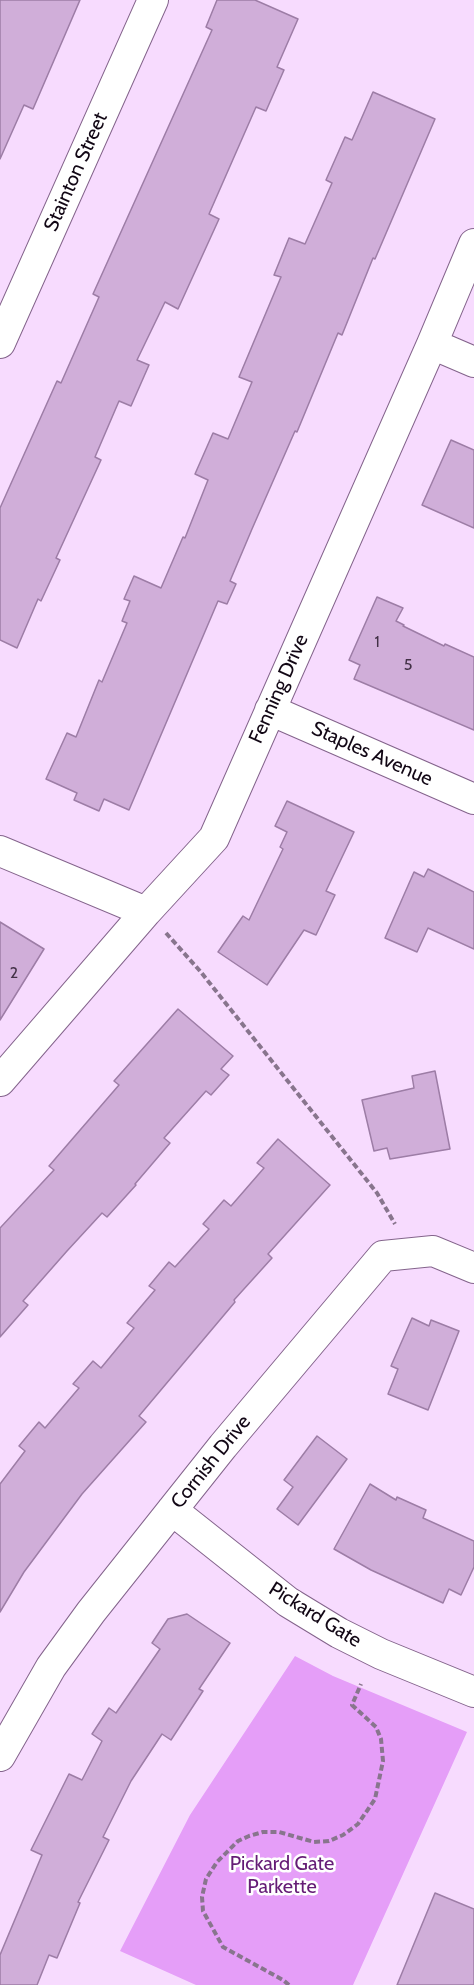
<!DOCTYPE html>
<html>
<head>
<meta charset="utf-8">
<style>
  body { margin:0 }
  canvas { display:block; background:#f7dbfe }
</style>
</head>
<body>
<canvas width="474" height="1985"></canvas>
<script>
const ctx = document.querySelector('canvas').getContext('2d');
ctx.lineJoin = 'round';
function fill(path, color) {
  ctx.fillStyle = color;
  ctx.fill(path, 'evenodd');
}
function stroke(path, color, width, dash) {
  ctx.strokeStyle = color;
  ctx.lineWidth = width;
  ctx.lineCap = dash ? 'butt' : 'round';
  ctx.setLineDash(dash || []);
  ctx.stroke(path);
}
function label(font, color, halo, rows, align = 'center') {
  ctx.font = font + ' Cabin,sans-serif';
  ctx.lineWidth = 5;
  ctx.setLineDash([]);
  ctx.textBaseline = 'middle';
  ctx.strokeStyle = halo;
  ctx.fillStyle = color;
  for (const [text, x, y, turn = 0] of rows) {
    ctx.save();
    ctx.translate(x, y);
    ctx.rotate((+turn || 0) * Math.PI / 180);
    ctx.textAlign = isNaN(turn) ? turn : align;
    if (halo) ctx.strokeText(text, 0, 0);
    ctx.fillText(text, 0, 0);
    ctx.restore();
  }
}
const green = new Path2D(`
  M 295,1656 L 333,1676 L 467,1732 L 353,1985 L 196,1985 L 120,1951 L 190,1815 Z`);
const building = new Path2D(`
  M 0,0 L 80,0 L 33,109 L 24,105 L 0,159 Z
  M 217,0 L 255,0 L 298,19 L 277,67 L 284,70 L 266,111 L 256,107 L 209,214 L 219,219 L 178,309 L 165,302 L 137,360 L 149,365 L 131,406 L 119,401 L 95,457 L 101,460 L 56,558 L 60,560 L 41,601 L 38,599 L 17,648 L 0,640 L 0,508 L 57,381 L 61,383 L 99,297 L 93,294 L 212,30 L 206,27 Z
  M 373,92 L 435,119 L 375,259 L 373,258 L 342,335 L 338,333 L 297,432 L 295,431 L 252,529 L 230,581 L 236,584 L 227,604 L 218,601 L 129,810 L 104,799 L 99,811 L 74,800 L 77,793 L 46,779 L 67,733 L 76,737 L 99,680 L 102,682 L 127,623 L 122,621 L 130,601 L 124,599 L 134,576 L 161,588 L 183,537 L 185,538 L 208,480 L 195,474 L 213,433 L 228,439 L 252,382 L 239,377 L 281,277 L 274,275 L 289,238 L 305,244 L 332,183 L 326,180 L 345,137 L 352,140 Z
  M 451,440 L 474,450 L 474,528 L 422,505 Z
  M 377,597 L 403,608 L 396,621 L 404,625 L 403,626 L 444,646 L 445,644 L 474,657 L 474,730 L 354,679 L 360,665 L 349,660 Z
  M 287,801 L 354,832 L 326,891 L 335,895 L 316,935 L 304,930 L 267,985 L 218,952 L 243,916 L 249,920 L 283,849 L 280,847 L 287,832 L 275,826 Z
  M 428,869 L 474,892 L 474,949 L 428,928 L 417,952 L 385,938 L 414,872 L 424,877 Z
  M 0,922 L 44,949 L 0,1020 Z
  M 178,1009 L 233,1056 L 221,1069 L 229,1075 L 211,1095 L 206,1091 L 164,1138 L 170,1143 L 135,1184 L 136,1185 L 107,1217 L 102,1213 L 67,1251 L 23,1301 L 28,1305 L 0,1337 L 0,1228 L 54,1170 L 49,1166 L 119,1085 L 114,1081 Z
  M 435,1071 L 450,1149 L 390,1159 L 387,1148 L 374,1151 L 362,1100 L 414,1088 L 412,1076 Z
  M 278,1139 L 330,1185 L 268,1254 L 272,1258 L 234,1300 L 235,1302 L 139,1416 L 146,1422 L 82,1494 L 24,1572 L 0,1612 L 0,1484 L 25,1451 L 19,1446 L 39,1422 L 45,1428 L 79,1388 L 73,1384 L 93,1361 L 101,1368 L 134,1328 L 127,1323 L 155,1290 L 149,1286 L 169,1262 L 175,1267 L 209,1229 L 203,1224 L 224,1200 L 231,1206 L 264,1168 L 257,1163 Z
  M 412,1318 L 429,1326 L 431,1320 L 459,1331 L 428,1410 L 388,1394 L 398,1369 L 391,1366 Z
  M 317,1436 L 347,1459 L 298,1525 L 277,1509 L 293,1487 L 284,1480 Z
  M 370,1484 L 396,1500 L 397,1497 L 426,1510 L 423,1518 L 474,1541 L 474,1567 L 461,1595 L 449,1589 L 443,1603 L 371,1570 L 334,1549 Z
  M 187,1614 L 230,1643 L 199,1689 L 203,1691 L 171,1740 L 162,1734 L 131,1781 L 103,1837 L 109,1840 L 78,1902 L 80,1903 L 57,1958 L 49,1955 L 37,1985 L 0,1985 L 0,1955 L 42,1855 L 31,1850 L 69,1774 L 82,1780 L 102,1741 L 92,1734 L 109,1708 L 116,1713 L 160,1649 L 152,1643 L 168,1619 Z
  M 435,1893 L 474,1909 L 474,1985 L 397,1985 Z`);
const path = new Path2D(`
  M 166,933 L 200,971 L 377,1193 L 395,1224
  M 289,1985 L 283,1980 L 223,1947 L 203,1911 L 202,1897 L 206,1879 L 217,1862 L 238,1841 L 249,1836 L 263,1832 L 279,1832 L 314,1842 L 329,1841 L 343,1835 L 358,1824 L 375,1799 L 383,1761 L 381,1739 L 376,1727 L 352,1705 L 361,1684`);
const minor = new Path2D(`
  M 0,343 L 153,0
  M 432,344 L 474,362
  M 270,710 L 474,799
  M 0,851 L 146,912
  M 0,1081 L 146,912 L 214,838 L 432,344 L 474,244
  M 172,1510 L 288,1602 L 339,1633 L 381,1654 L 474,1692
  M 0,1756 L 51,1667 L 91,1612 L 223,1446 L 383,1256 L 433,1251 L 474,1268`);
const numberNames = [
  ["1",377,642],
  ["5",408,665],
  ["2",14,973]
];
const streetNames = [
  ["Stainton Street",76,172,-66],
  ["Fenning Drive",279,689,-66],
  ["Staples Avenue",372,754,24],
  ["Cornish Drive",211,1462,-51],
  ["Pickard Gate",315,1615,32]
];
const parkNames = [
  ["Pickard Gate",282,1864],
  ["Parkette",282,1887]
];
fill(green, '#e59ef8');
fill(building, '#d0aed9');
stroke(building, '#9d7da6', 1.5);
stroke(minor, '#84648c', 32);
stroke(path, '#88758d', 4, [6, 3]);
stroke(minor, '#fff', 30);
label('16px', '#423146', null, numberNames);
label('20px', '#120715', '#fff', streetNames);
label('20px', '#651c76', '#fff', parkNames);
</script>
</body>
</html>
